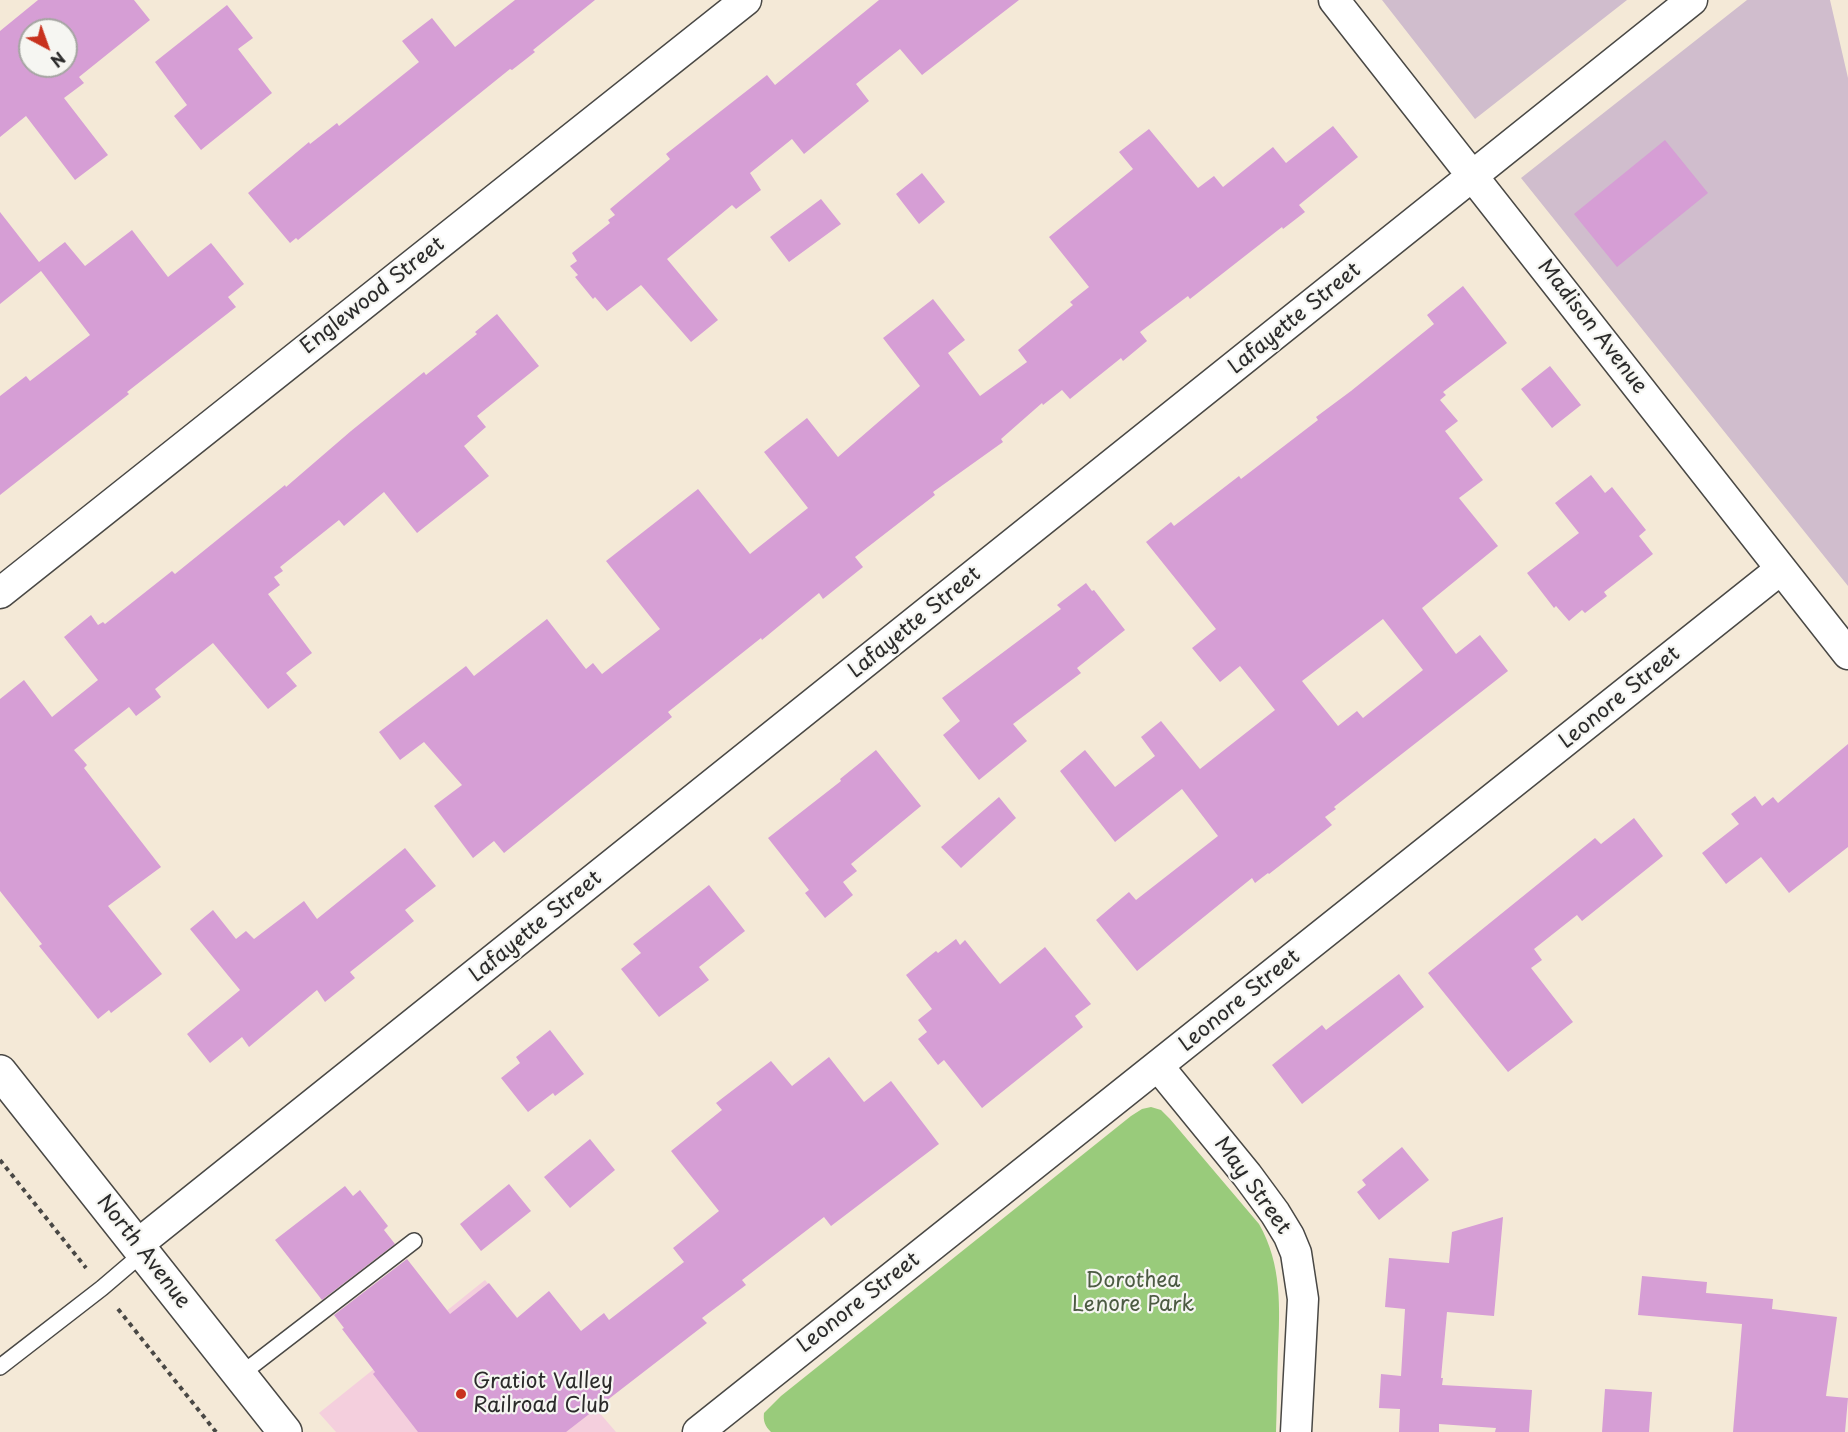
<!DOCTYPE html>
<html>
<head>
<meta charset="utf-8">
<style>
  body { margin:0 }
  #map { position:relative; width:1848px; height:1432px; overflow:hidden; background:#f4e9d7; font-family:"Playpen Sans",sans-serif }
  canvas { display:block }
  .north { position:absolute; left:18px; top:18px; width:60px; height:60px; box-sizing:border-box; background:#f6f6f2; border:2px solid #a5a5a2; border-radius:50%; rotate:139deg; font-size:16px; font-weight:700; line-height:24px; text-align:center; color:#2b2b2b }
  .north::after { content:''; display:block; margin:auto; width:21px; height:27px; background:#c8321e; clip-path:polygon(50% 0,100% 100%,50% 72%,0 100%) }
</style>
</head>
<body>
<div id="map">
<canvas width="1848" height="1432"></canvas>
<div class="north">N</div>
</div>
<script>
const ctx = document.querySelector('canvas').getContext('2d');
ctx.lineJoin = 'round';
function fill(path, color) {
  ctx.fillStyle = color;
  ctx.fill(path, 'evenodd');
}
function stroke(path, color, width, dash) {
  ctx.strokeStyle = color;
  ctx.lineWidth = width;
  ctx.lineCap = dash ? 'butt' : 'round';
  ctx.setLineDash(dash || []);
  ctx.stroke(path);
}
function label(font, color, halo, rows, align = 'center') {
  ctx.font = font + ' "Playpen Sans",sans-serif';
  ctx.lineWidth = 4.5;
  ctx.setLineDash([]);
  ctx.textBaseline = 'middle';
  ctx.strokeStyle = halo;
  ctx.fillStyle = color;
  for (const [text, x, y, turn = 0] of rows) {
    ctx.save();
    ctx.translate(x, y);
    ctx.rotate((+turn || 0) * Math.PI / 180);
    ctx.textAlign = isNaN(turn) ? turn : align;
    if (halo) ctx.strokeText(text, 0, 0);
    ctx.fillText(text, 0, 0);
    ctx.restore();
  }
}
const built = new Path2D(`
  M 485,1280 L 616,1432 L 336,1432 L 319,1413 Z`);
const industrial = new Path2D(`
  M 1382,0 L 1627,0 L 1475,119 Z
  M 1747,0 L 1830,0 L 1848,78 L 1848,586 L 1521,178 Z`);
const green = new Path2D(`
  M 1151,1107 L 1161,1110 L 1170,1119 L 1259,1224 C 1282,1264 1280,1308 1278,1352 C 1277,1379 1277,1405 1276,1432 L 771,1432 C 765,1426 763,1421 764,1413 L 781,1396 L 1131,1116 L 1142,1109 Z`);
const building = new Path2D(`
  M 38,0 L 134,0 L 150,20 L 79,77 L 84,83 L 64,98 L 108,155 L 75,180 L 26,116 L 0,137 L 0,31 ZM 30,30 L 66,30 L 66,66 L 30,66 Z
  M 515,0 L 595,0 L 533,50 L 535,52 L 512,70 L 510,69 L 298,240 L 296,238 L 290,243 L 248,193 L 309,142 L 310,144 L 337,123 L 339,126 L 419,62 L 402,41 L 432,18 L 455,47 Z
  M 879,0 L 1019,0 L 922,75 L 900,49 L 856,84 L 869,101 L 804,154 L 792,139 L 750,173 L 761,190 L 736,209 L 732,205 L 667,259 L 718,320 L 691,342 L 641,285 L 607,311 L 595,297 L 593,299 L 575,277 L 578,275 L 570,266 L 577,261 L 572,253 L 610,223 L 608,220 L 615,215 L 610,209 L 670,159 L 666,154 L 767,75 L 775,85 Z
  M 227,5 L 253,38 L 238,49 L 272,93 L 201,150 L 174,116 L 187,105 L 155,62 Z
  M 1333,126 L 1358,157 L 1299,205 L 1305,212 L 1283,229 L 1282,227 L 1190,299 L 1188,296 L 1140,332 L 1147,341 L 1123,361 L 1121,358 L 1070,399 L 1062,390 L 1043,405 L 1042,403 L 1001,439 L 1003,442 L 933,492 L 935,495 L 855,557 L 863,567 L 823,599 L 819,593 L 762,640 L 761,638 L 668,712 L 672,717 L 504,853 L 494,841 L 473,858 L 434,806 L 462,785 L 424,742 L 400,760 L 379,732 L 466,666 L 474,676 L 547,619 L 586,669 L 593,663 L 602,674 L 660,629 L 606,561 L 698,489 L 750,554 L 808,508 L 764,452 L 807,418 L 838,457 L 920,386 L 883,338 L 933,299 L 965,340 L 948,353 L 980,396 L 1027,362 L 1018,350 L 1073,305 L 1070,302 L 1089,287 L 1049,237 L 1133,169 L 1119,152 L 1149,129 L 1198,188 L 1214,176 L 1223,187 L 1273,147 L 1286,163 Z
  M 1665,140 L 1708,193 L 1617,267 L 1574,214 Z
  M 922,173 L 945,202 L 919,224 L 896,194 Z
  M 821,199 L 841,224 L 789,262 L 770,237 Z
  M 0,212 L 39,262 L 65,242 L 85,266 L 132,230 L 168,277 L 211,243 L 244,284 L 228,297 L 236,307 L 127,392 L 129,394 L 0,495 L 0,396 L 26,376 L 30,381 L 90,335 L 41,271 L 0,304 Z
  M 1463,286 L 1507,343 L 1443,392 L 1446,395 L 1440,400 L 1458,421 L 1445,431 L 1483,480 L 1459,498 L 1498,546 L 1422,608 L 1456,654 L 1480,635 L 1508,671 L 1334,807 L 1336,809 L 1325,817 L 1332,825 L 1269,874 L 1268,873 L 1255,883 L 1252,878 L 1137,971 L 1096,920 L 1129,892 L 1136,900 L 1218,836 L 1182,789 L 1115,842 L 1060,771 L 1085,750 L 1115,787 L 1155,756 L 1141,737 L 1161,721 L 1200,769 L 1275,710 L 1240,666 L 1220,682 L 1192,648 L 1216,629 L 1146,542 L 1171,522 L 1174,526 L 1239,476 L 1241,479 L 1318,420 L 1316,417 L 1351,391 L 1434,324 L 1427,315 ZM 1383,619 L 1423,670 L 1363,718 L 1357,711 L 1338,726 L 1302,681 Z
  M 497,314 L 539,366 L 477,416 L 486,427 L 464,446 L 489,476 L 417,533 L 384,492 L 344,526 L 339,520 L 280,567 L 283,571 L 274,577 L 280,585 L 268,594 L 312,653 L 286,673 L 297,686 L 268,709 L 213,643 L 155,689 L 161,697 L 136,716 L 129,707 L 74,750 L 87,765 L 84,768 L 161,867 L 108,906 L 162,974 L 111,1013 L 109,1010 L 98,1019 L 39,946 L 42,944 L 0,891 L 0,699 L 24,680 L 52,717 L 98,680 L 64,637 L 91,615 L 98,625 L 103,622 L 105,624 L 172,571 L 175,574 L 285,485 L 286,487 L 351,431 L 424,372 L 426,375 L 477,334 L 475,332 Z
  M 1550,366 L 1581,405 L 1552,428 L 1521,389 Z
  M 1591,475 L 1605,493 L 1612,487 L 1646,530 L 1639,536 L 1653,554 L 1604,592 L 1607,596 L 1585,613 L 1582,610 L 1569,621 L 1556,606 L 1554,608 L 1527,573 L 1579,533 L 1555,503 Z
  M 1086,583 L 1092,591 L 1094,590 L 1125,630 L 1077,668 L 1081,673 L 1013,724 L 1027,741 L 979,780 L 943,735 L 960,721 L 942,698 L 1061,609 L 1057,605 Z
  M 1848,744 L 1848,847 L 1789,893 L 1761,857 L 1726,884 L 1702,853 L 1739,824 L 1731,814 L 1755,796 L 1762,806 L 1773,797 L 1778,803 Z
  M 876,750 L 921,806 L 851,864 L 857,871 L 843,882 L 853,895 L 825,918 L 805,893 L 809,890 L 768,838 L 841,781 L 840,779 Z
  M 999,797 L 1016,818 L 961,868 L 941,847 Z
  M 1634,818 L 1663,856 L 1582,921 L 1577,915 L 1534,949 L 1542,960 L 1531,968 L 1573,1022 L 1508,1072 L 1428,973 L 1595,838 L 1601,844 Z
  M 405,848 L 436,886 L 405,910 L 414,921 L 350,972 L 355,978 L 325,1002 L 317,990 L 249,1047 L 242,1037 L 210,1063 L 187,1034 L 240,990 L 190,929 L 213,910 L 236,939 L 246,931 L 254,939 L 304,901 L 317,919 Z
  M 709,885 L 745,931 L 699,967 L 709,980 L 659,1017 L 621,969 L 641,953 L 633,944 Z
  M 956,939 L 960,945 L 965,940 L 1000,984 L 1045,947 L 1091,1004 L 1075,1016 L 1083,1027 L 982,1108 L 944,1060 L 938,1065 L 918,1039 L 927,1032 L 918,1020 L 932,1009 L 906,975 L 936,951 L 938,953 Z
  M 1399,974 L 1424,1007 L 1302,1104 L 1272,1065 L 1322,1025 L 1326,1030 Z
  M 550,1030 L 584,1074 L 555,1096 L 553,1093 L 528,1112 L 501,1078 L 520,1063 L 516,1057 Z
  M 829,1057 L 864,1102 L 891,1081 L 939,1144 L 831,1226 L 824,1217 L 742,1280 L 746,1285 L 702,1318 L 707,1323 L 566,1432 L 418,1432 L 373,1374 L 375,1372 L 342,1329 L 344,1328 L 334,1315 L 407,1259 L 450,1314 L 489,1283 L 517,1318 L 549,1291 L 581,1331 L 604,1313 L 609,1320 L 684,1262 L 673,1248 L 719,1211 L 671,1151 L 722,1110 L 716,1103 L 771,1061 L 792,1086 Z
  M 590,1139 L 615,1170 L 570,1208 L 544,1177 Z
  M 1402,1147 L 1429,1180 L 1379,1220 L 1357,1192 L 1366,1185 L 1362,1180 Z
  M 509,1184 L 531,1211 L 481,1251 L 460,1224 Z
  M 345,1186 L 353,1196 L 360,1190 L 388,1226 L 384,1230 L 395,1244 L 322,1300 L 275,1240 Z
  M 1503,1217 L 1494,1316 L 1447,1312 L 1441,1378 L 1443,1378 L 1442,1385 L 1532,1390 L 1529,1432 L 1495,1432 L 1496,1428 L 1439,1424 L 1439,1432 L 1399,1432 L 1400,1409 L 1379,1408 L 1381,1374 L 1401,1376 L 1405,1309 L 1385,1307 L 1389,1258 L 1449,1263 L 1452,1232 Z
  M 1642,1276 L 1707,1282 L 1706,1293 L 1773,1299 L 1772,1309 L 1837,1317 L 1826,1396 L 1848,1398 L 1845,1432 L 1733,1432 L 1742,1324 L 1638,1315 Z
  M 1605,1389 L 1652,1392 L 1649,1432 L 1602,1432 Z`);
const path = new Path2D(`
  M 0,1160 L 86,1268
  M 118,1309 L 216,1432`);
const lane = new Path2D(`
  M 0,1367 L 102,1288 L 143,1253
  M 240,1375 L 414,1241`);
const street = new Path2D(`
  M 1334,0 L 1848,654
  M 0,593 L 746,0
  M 1158,1066 L 1247,1175 L 1275,1213 L 1289,1236 L 1296,1253 L 1303,1299 L 1296,1432
  M 137,1245 L 1692,0
  M 698,1432 L 1781,569`);
const secondary = new Path2D(`
  M 0,1072 L 285,1432`);
const markers = [
  [461,1394,6,"#c8321e"]
];
const streetNames = [
  ["Englewood Street",373,296,-38],
  ["Lafayette Street",1295,319,-39],
  ["Madison Avenue",1592,327,52],
  ["Lafayette Street",915,623,-39],
  ["Leonore Street",1620,698,-39],
  ["Lafayette Street",536,927,-39],
  ["Leonore Street",1240,1001,-39],
  ["May Street",1252,1186,54],
  ["North Avenue",143,1252,52],
  ["Leonore Street",859,1303,-38]
];
const parkNames = [
  ["Dorothea",1133,1281],
  ["Lenore Park",1133,1305]
];
const poiNames = [
  ["Gratiot Valley",473,1382],
  ["Railroad Club",473,1406]
];
fill(built, '#f4cfdd');
fill(industrial, '#d0bdcd');
fill(green, '#99cb7b');
fill(building, '#d69ed5');
stroke(lane, '#494845', 18);
stroke(street, '#494845', 33);
stroke(secondary, '#494845', 36);
stroke(path, '#494845', 4, [4.5, 4.5]);
stroke(lane, '#fff', 15);
stroke(street, '#fff', 30);
stroke(secondary, '#fff', 33);
for (const [x, y, r, color] of markers) {
  const dot = new Path2D();
  dot.arc(x, y, r, 0, 2 * Math.PI);
  ctx.fillStyle = color;
  ctx.fill(dot);
  stroke(dot, '#f6f6f2', 2);
}
label('21px', '#2b2b2b', '#f6f6f2', streetNames);
label('21px', '#4c5b43', '#f6f6f2', parkNames);
label('21px', '#2b2b2b', '#f6f6f2', poiNames, 'left');
</script>
</body>
</html>
